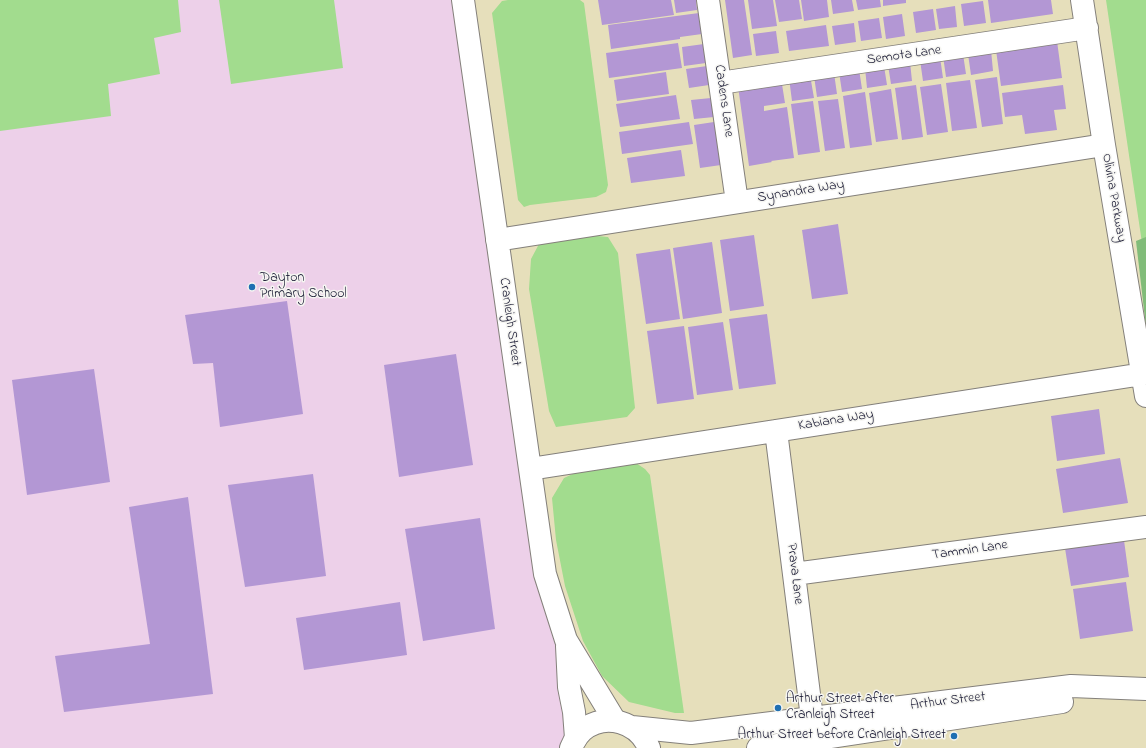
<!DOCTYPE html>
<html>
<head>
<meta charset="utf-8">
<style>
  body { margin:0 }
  canvas { display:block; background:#e6dfbb }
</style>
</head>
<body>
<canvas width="1146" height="748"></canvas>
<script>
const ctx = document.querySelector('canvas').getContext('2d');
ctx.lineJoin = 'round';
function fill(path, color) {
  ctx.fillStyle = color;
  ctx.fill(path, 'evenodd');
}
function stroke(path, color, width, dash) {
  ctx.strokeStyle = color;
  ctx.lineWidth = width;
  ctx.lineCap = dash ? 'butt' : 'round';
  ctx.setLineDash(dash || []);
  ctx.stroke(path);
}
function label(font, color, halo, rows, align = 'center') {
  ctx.font = font + ' "Indie Flower",sans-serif';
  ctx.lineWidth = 3;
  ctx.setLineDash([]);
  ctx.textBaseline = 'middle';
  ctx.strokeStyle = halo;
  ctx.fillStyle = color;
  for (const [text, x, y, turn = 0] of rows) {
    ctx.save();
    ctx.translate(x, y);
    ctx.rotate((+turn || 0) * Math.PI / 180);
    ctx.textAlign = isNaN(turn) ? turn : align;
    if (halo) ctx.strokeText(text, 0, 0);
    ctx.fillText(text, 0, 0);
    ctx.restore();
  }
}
const built = new Path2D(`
  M 0,0 L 463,0 L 566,640 L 571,748 L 0,748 Z`);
const green = new Path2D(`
  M 0,0 L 178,0 L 181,32 L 154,38 L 160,74 L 108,84 L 111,116 L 0,131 Z
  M 219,0 L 334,0 L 343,68 L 231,84 Z
  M 508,0 L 580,0 L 584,3 L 608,185 L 606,192 L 596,197 L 530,205 L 524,207 L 518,200 L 492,13 L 502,1 Z
  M 1106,0 L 1146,0 L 1146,270 Z
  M 587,235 L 608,237 L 618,253 L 635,408 L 627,417 L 556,427 L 549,411 L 529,289 L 531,259 L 539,244 Z
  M 636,463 L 645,469 L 650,475 L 684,713 L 675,713 L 629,702 L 602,676 L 583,641 L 565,586 L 556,540 L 552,498 L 564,478 L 577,472 Z`);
const forest = new Path2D(`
  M 1146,237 L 1146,327 L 1136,241 Z`);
const building = new Path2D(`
  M 598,0 L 671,0 L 674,15 L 602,25 Z
  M 674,0 L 696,0 L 697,10 L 676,13 Z
  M 725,0 L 744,0 L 752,55 L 733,58 Z
  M 748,0 L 773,0 L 777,26 L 752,29 Z
  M 775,0 L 799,0 L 802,19 L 779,22 Z
  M 801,0 L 827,0 L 829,17 L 804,21 Z
  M 831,0 L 852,0 L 854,11 L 833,14 Z
  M 856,0 L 880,0 L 881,7 L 858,10 Z
  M 883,0 L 906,0 L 906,3 L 883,6 Z
  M 988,0 L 1051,0 L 1053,14 L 991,23 Z
  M 983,1 L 986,23 L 964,26 L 961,4 Z
  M 955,6 L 957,27 L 939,29 L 936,9 Z
  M 933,9 L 936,30 L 916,33 L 913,12 Z
  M 699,13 L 702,34 L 680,37 L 680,39 L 611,49 L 608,25 Z
  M 902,14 L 905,36 L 886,39 L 883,17 Z
  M 879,18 L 882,38 L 861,41 L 858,21 Z
  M 854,23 L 856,42 L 835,45 L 832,26 Z
  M 826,25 L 829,46 L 789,51 L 786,31 Z
  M 776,31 L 779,53 L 756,56 L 753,34 Z
  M 1057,41 L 1062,78 L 1001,86 L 996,50 Z
  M 678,43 L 682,68 L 609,78 L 606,53 Z
  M 704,44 L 706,63 L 684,66 L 682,47 Z
  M 991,50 L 993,71 L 971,75 L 968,54 Z
  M 963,54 L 966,74 L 946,77 L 943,56 Z
  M 940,57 L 943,78 L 923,81 L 920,60 Z
  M 910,62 L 912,81 L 891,84 L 888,65 Z
  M 707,66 L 709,85 L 689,88 L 686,69 Z
  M 884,66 L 887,85 L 867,88 L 865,68 Z
  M 859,69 L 862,89 L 842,92 L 839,72 Z
  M 666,72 L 669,94 L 617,101 L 614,80 Z
  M 834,73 L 837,94 L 817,97 L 814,76 Z
  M 810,75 L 814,98 L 792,101 L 789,78 Z
  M 997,77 L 1003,124 L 982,127 L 975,80 Z
  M 781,78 L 785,103 L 764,106 L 764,111 L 787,107 L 794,158 L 771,161 L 772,162 L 749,166 L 738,86 Z
  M 970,80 L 977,128 L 952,131 L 946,83 Z
  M 941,84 L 948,132 L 927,135 L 920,87 Z
  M 916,85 L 923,137 L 902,140 L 895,88 Z
  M 1063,85 L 1066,109 L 1054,110 L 1057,130 L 1025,134 L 1022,115 L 1005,117 L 1002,93 Z
  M 891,89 L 898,139 L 876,142 L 869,93 Z
  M 865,92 L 872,145 L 850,148 L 843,96 Z
  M 676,95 L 680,119 L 620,127 L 616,104 Z
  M 711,98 L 714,117 L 694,119 L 691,100 Z
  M 838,99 L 845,148 L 825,151 L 818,101 Z
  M 813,101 L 820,152 L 798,155 L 791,104 Z
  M 689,122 L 693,144 L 622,154 L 619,132 Z
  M 714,122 L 721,165 L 700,168 L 694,125 Z
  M 681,150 L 685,176 L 631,183 L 627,158 Z
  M 838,224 L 848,294 L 812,299 L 802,230 Z
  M 754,235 L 764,306 L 730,311 L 720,240 Z
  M 712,242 L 722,313 L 683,319 L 673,248 Z
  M 670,249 L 680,319 L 646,324 L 636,254 Z
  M 287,301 L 303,414 L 220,427 L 213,363 L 193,364 L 185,315 Z
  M 767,314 L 776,384 L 739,389 L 729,319 Z
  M 723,322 L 733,390 L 697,395 L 688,327 Z
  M 684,326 L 694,399 L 657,404 L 647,331 Z
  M 456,354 L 473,465 L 399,477 L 384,365 Z
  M 94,369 L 110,482 L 27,495 L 12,380 Z
  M 1099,409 L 1105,454 L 1057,461 L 1051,416 Z
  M 1120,458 L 1128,503 L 1063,513 L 1056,469 Z
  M 313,474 L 326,576 L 245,587 L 228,485 Z
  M 188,497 L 213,694 L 64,712 L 55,656 L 150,644 L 129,507 Z
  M 480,518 L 495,629 L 423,641 L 405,529 Z
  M 1123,533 L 1129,577 L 1071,586 L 1064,542 Z
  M 1126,582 L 1133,631 L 1080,639 L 1073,589 Z
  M 400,602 L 407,655 L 304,670 L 296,618 Z`);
const street = new Path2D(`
  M 463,0 L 545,574 L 566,640 L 615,721
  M 708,0 L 737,202
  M 1082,0 L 1104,145 L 1146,396
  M 720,83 L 1087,28
  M 497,240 L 1104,145
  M 776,431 L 812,718
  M 530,469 L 1143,374
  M 794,574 L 1146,527
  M 567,646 L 569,687 L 574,712 L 576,738`);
const secondary = new Path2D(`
  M 632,727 L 691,733 L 1071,686 L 1146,689
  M 571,748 C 574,741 577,735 583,730 C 606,712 638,722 649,748
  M 758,748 L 1062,702`);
const markers = [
  [252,287,4,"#1f6fb2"],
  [778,708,4,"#1f6fb2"],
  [954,736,4,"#1f6fb2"]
];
const streetNames = [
  ["Semota Lane",904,56,-8],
  ["Cadens Lane",723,101,82],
  ["Synandra Way",801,192,-9],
  ["Olivina Parkway",1113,198,80],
  ["Cranleigh Street",509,322,82],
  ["Kabiana Way",836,421,-9],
  ["Tammin Lane",970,551,-8],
  ["Prava Lane",794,574,83],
  ["Arthur Street",948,702,-7]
];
const poiNames = [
  ["Dayton",260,279],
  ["Primary School",260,295],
  ["Arthur Street after",786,700],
  ["Cranleigh Street",786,716],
  ["Arthur Street before Cranleigh Street",946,736,"right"]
];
fill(built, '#edd0e9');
fill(green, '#a2dc8e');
fill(forest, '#81bc79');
fill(building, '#b397d4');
stroke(street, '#84807b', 24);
stroke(secondary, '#84807b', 24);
stroke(street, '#fff', 22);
stroke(secondary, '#fff', 22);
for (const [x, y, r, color] of markers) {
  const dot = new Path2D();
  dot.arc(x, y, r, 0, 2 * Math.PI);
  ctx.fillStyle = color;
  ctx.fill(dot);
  stroke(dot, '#f6f6f2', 1.5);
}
label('14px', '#22223b', '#f6f6f2', streetNames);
label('14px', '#22223b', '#f6f6f2', poiNames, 'left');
</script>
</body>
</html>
